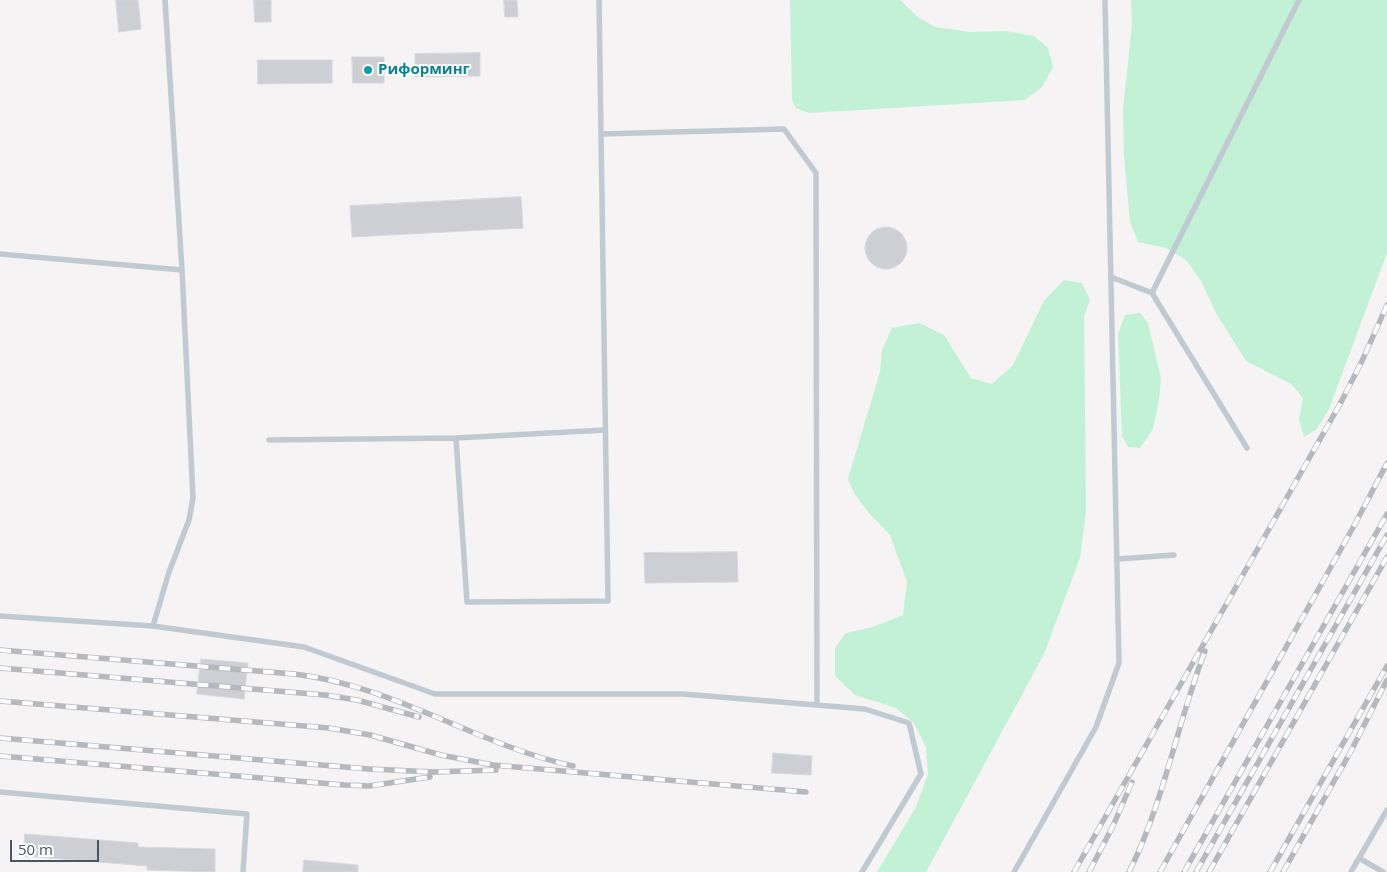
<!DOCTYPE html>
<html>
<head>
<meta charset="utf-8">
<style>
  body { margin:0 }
  #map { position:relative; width:1387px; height:872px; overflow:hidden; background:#f5f3f3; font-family:"Open Sans",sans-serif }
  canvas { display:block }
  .scale { position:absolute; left:10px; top:840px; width:89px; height:22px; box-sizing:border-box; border:2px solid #4a5661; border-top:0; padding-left:6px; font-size:15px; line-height:18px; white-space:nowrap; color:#4a5661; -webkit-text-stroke:4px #fff; paint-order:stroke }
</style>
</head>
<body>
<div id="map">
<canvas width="1387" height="872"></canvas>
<div class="scale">50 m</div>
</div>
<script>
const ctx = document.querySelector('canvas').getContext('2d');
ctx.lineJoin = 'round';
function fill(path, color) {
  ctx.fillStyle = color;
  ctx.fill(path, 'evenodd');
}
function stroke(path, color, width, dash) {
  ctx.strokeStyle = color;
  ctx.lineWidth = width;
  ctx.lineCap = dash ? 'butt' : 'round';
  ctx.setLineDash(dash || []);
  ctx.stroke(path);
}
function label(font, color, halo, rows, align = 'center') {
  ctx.font = font + ' "Open Sans",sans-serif';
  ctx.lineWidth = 4;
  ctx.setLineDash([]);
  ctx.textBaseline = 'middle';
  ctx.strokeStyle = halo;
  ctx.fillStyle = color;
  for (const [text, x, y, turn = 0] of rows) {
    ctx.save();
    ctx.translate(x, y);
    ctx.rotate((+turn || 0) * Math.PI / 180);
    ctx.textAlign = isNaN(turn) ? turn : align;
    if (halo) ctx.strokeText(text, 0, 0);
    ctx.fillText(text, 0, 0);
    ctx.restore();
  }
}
const green = new Path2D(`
  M 790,0 L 900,0 L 919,18 L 935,27 L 970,32 L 1006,31 L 1034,36 L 1048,48 L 1053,67 L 1042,87 L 1025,100 L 809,113 L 796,108 L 792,100 Z
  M 1131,0 L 1387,0 L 1387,253 L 1329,409 L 1317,429 L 1304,437 L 1299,419 L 1303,398 L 1291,384 L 1246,361 L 1216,313 L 1201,281 L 1186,260 L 1166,248 L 1138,242 L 1130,222 L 1124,156 L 1123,109 L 1132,25 Z
  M 1064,280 L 1082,283 L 1090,300 L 1084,316 L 1086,510 L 1080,558 L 1044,654 L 926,872 L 877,872 L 916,807 L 928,774 L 926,747 L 914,723 L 896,708 L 855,695 L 835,676 L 835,648 L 846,633 L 873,627 L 903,615 L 907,582 L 890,535 L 869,513 L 854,493 L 848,479 L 880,372 L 882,350 L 892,328 L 919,323 L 944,335 L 971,378 L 992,384 L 1013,365 L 1044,301 Z
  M 1140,313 L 1148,323 L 1161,378 L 1159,400 L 1153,429 L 1140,448 L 1128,447 L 1122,436 L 1118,334 L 1125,315 Z`);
const building = new Path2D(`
  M 116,0 L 138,0 L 141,29 L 119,32 Z
  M 254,0 L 271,0 L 271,22 L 255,22 Z
  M 504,0 L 517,0 L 518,17 L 505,17 Z
  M 480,53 L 480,76 L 415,77 L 415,54 Z
  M 352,57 L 384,57 L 384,83 L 353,83 Z
  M 258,60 L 332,60 L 332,83 L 258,84 Z
  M 521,197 L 523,228 L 352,237 L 350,206 Z
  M865 248a21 21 0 1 1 42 0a21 21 0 1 1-42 0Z
  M 737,552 L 738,582 L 645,583 L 644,553 Z
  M 201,659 L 248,663 L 244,699 L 197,694 Z
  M 773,753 L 812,756 L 811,775 L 772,773 Z
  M 25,834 L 138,843 L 138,847 L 215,849 L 215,872 L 147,870 L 147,866 L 24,856 Z
  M 304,860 L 358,865 L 358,872 L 303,872 Z`);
const service = new Path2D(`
  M 601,134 L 784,129 L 816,173 L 817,705
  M 0,254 L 182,270
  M 1111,277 L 1152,293 L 1247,448
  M 1152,293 L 1299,0
  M 456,438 L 467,602 L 608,601 L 599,0
  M 269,440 L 456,438 L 605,430
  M 1117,559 L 1174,555
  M 0,616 L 153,626 L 304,647 L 435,694 L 683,694 L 865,709 L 909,723 L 921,774 L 862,872
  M 153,626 L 169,572 L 189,520 L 193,498 L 182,270 L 165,0
  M 0,792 L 247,814 L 243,872
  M 1359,858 L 1383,872
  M 1014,872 L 1096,727 L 1119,663 L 1105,0
  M 1351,872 L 1387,810`);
const rail = new Path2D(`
  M 0,650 L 294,674 C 393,685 477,745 573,766
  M 0,668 L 325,695 L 357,700 L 419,717
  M 0,701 L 329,728 L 370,735 L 441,755 L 493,765 L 806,792
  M 0,738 L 369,769 L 434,772 L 496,770
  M 0,756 L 344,785 L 369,786 L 430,777
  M 1074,872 L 1340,404 L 1362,361 L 1387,305
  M 1089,872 L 1113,826 L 1132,782
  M 1129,872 C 1164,802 1177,724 1205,651
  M 1160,872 L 1355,524 L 1387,463
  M 1184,872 L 1387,514
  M 1196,872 L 1387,535
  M 1209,872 L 1387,557
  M 1270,872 L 1387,666
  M 1283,872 L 1351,751 L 1387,680`);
const markers = [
  [368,70,5,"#0f9aa8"]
];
const cultureNames = [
  ["Риформинг",378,70]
];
fill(green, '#c3f1d5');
fill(building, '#cdcfd5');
stroke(building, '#d7d9de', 1);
stroke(service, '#c1cad2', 5.5);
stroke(rail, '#b5b8bd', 5.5);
stroke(rail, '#fff', 4, [11]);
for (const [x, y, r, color] of markers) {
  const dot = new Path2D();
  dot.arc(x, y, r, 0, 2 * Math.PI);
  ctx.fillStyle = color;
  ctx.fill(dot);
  stroke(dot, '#fff', 2);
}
label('bold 15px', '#0d838f', '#fff', cultureNames, 'left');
</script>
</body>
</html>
